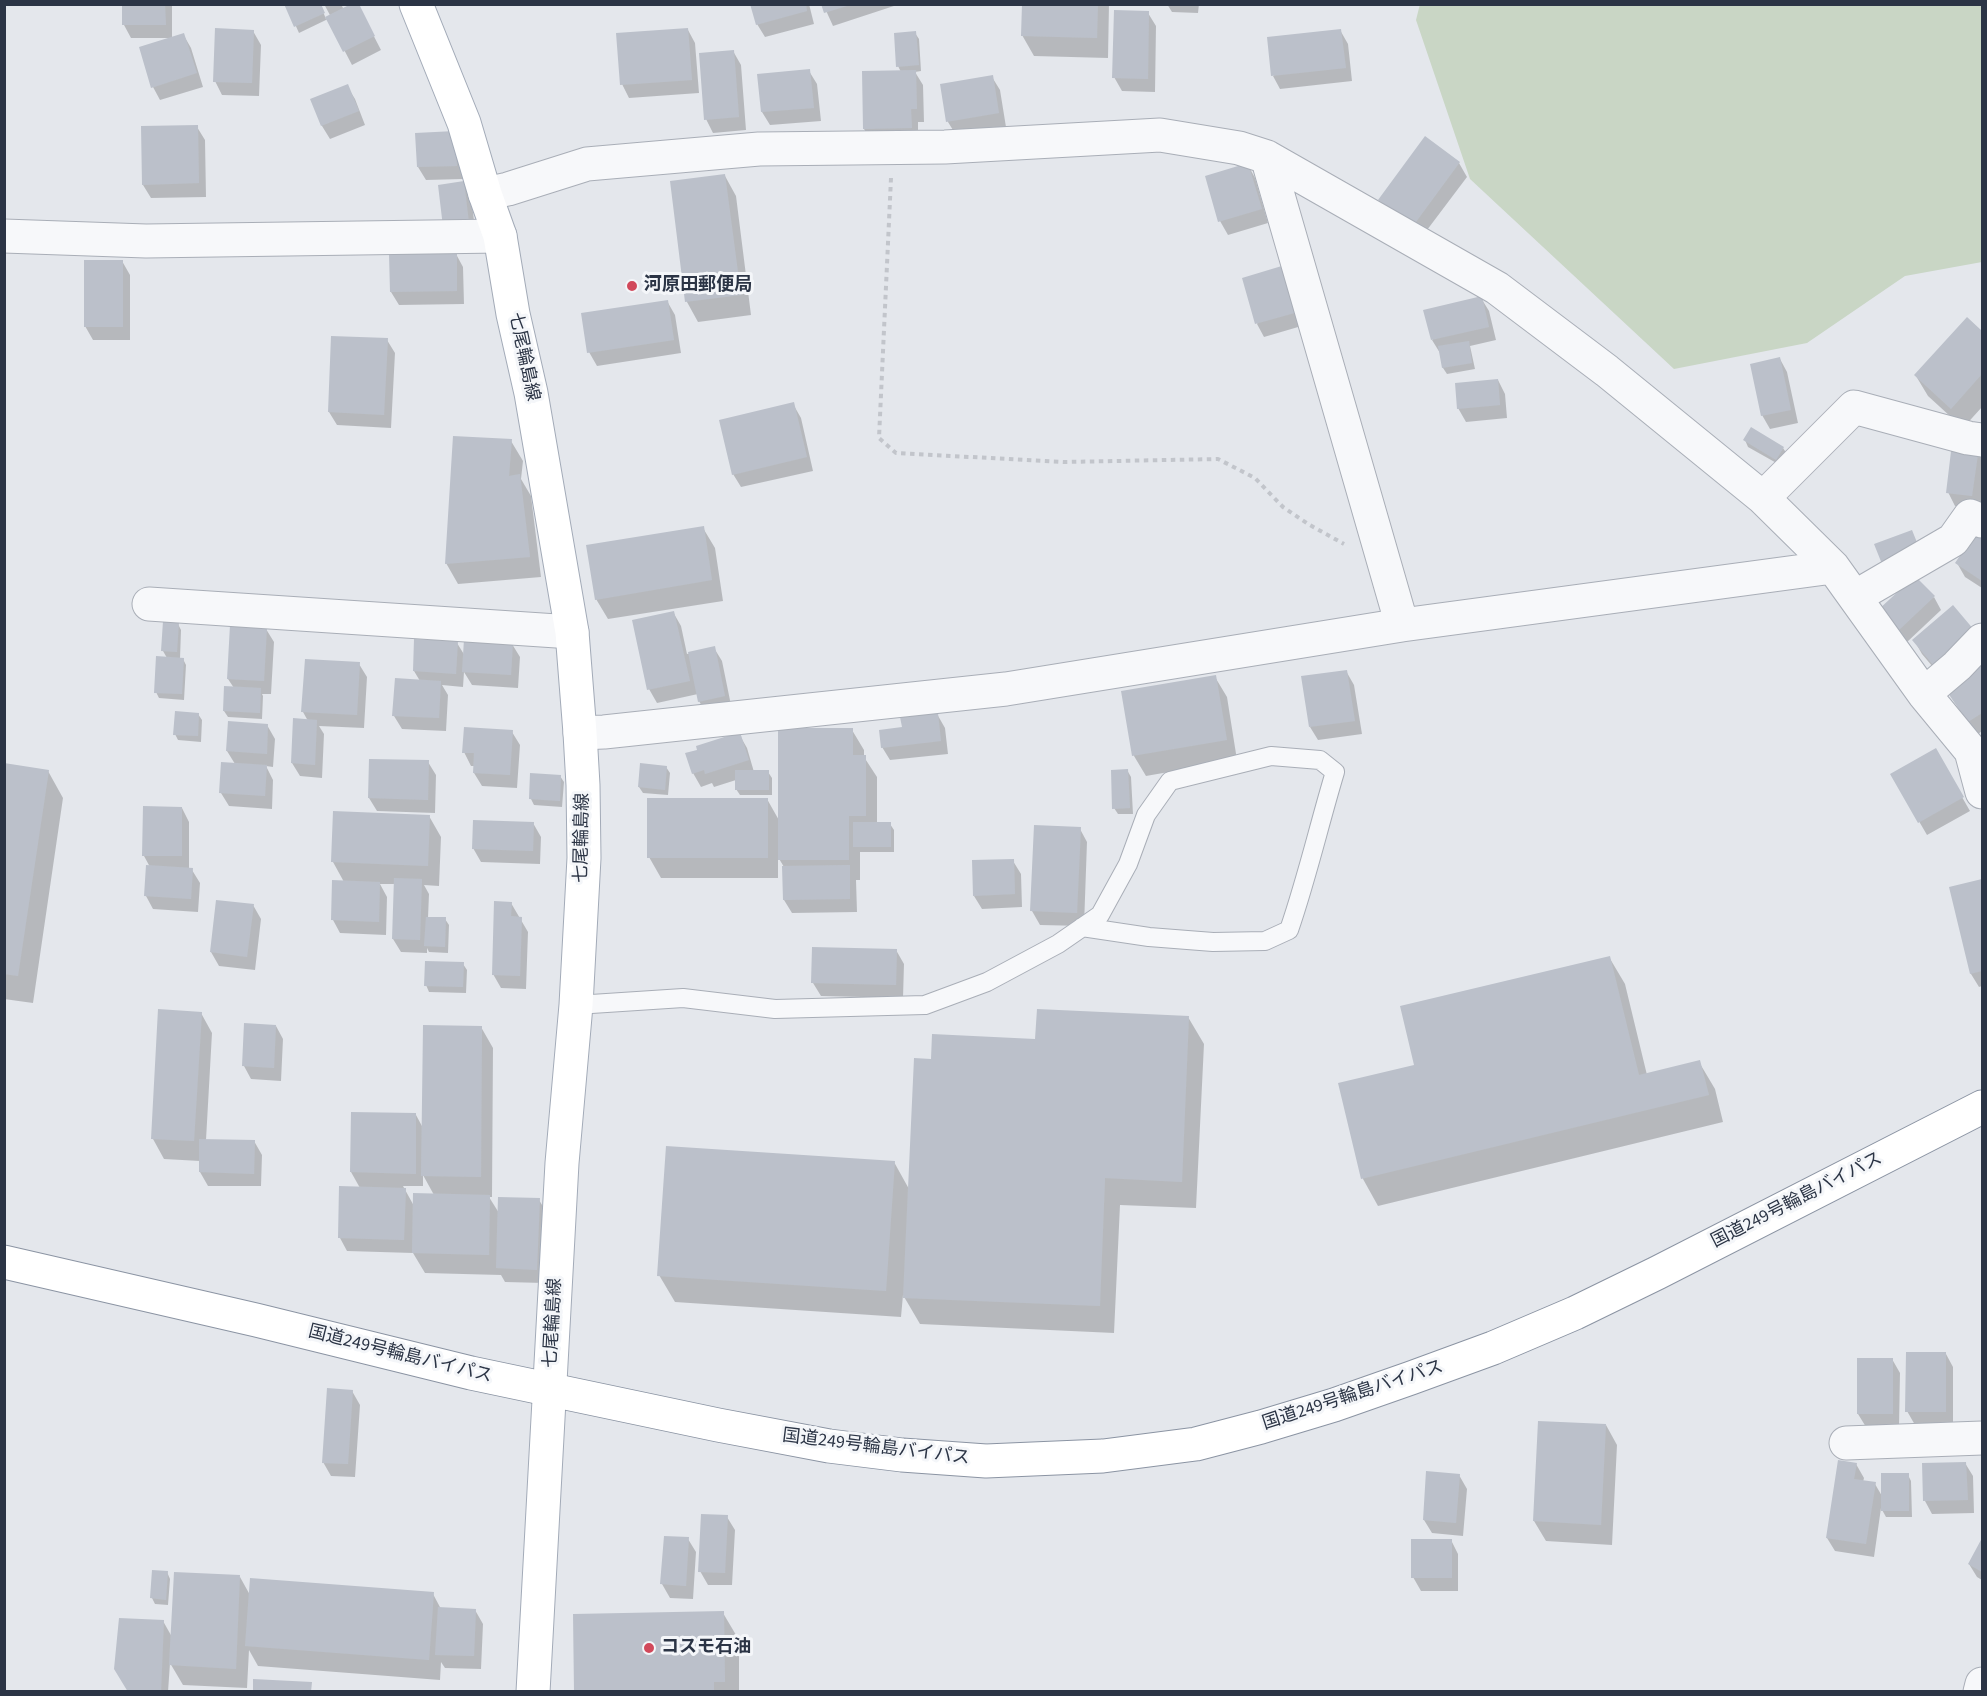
<!DOCTYPE html>
<html>
<head>
<meta charset="utf-8">
<style>
  body { margin:0 }
  #map { position:relative; width:1987px; height:1696px; overflow:hidden; background:#e4e7ec; font-family:"Source Sans 3",sans-serif }
  canvas { display:block }
  .frame { position:absolute; inset:0; border:6px solid #2b3445; pointer-events:none }
</style>
</head>
<body>
<div id="map">
<canvas width="1987" height="1696"></canvas>
<div class="frame"></div>
</div>
<script>
const ctx = document.querySelector('canvas').getContext('2d');
ctx.lineJoin = 'round';
function fill(path, color) {
  ctx.fillStyle = color;
  ctx.fill(path, 'evenodd');
}
function stroke(path, color, width, dash) {
  ctx.strokeStyle = color;
  ctx.lineWidth = width;
  ctx.lineCap = dash ? 'butt' : 'round';
  ctx.setLineDash(dash || []);
  ctx.stroke(path);
}
function label(font, color, halo, rows, align = 'center') {
  ctx.font = font + ' "Source Sans 3","Noto Sans JP",sans-serif';
  ctx.lineWidth = 6;
  ctx.setLineDash([]);
  ctx.textBaseline = 'middle';
  ctx.strokeStyle = halo;
  ctx.fillStyle = color;
  for (const [text, x, y, turn = 0] of rows) {
    ctx.save();
    ctx.translate(x, y);
    ctx.rotate((+turn || 0) * Math.PI / 180);
    ctx.textAlign = isNaN(turn) ? turn : align;
    if (halo) ctx.strokeText(text, 0, 0);
    ctx.fillText(text, 0, 0);
    ctx.restore();
  }
}
const green = new Path2D(`
  M 1420,4 L 1982,5 L 1982,262 L 1905,276 L 1807,343 L 1674,369 L 1470,179 L 1416,20 Z`);
const shadow = new Path2D(`
  M 123,4 L 172,4 L 172,38 L 183,34 L 191,48 L 203,87 L 160,100 L 153,87 L 169,38 L 131,38 L 124,25 Z
  M 286,4 L 320,4 L 326,19 L 331,17 L 324,4 L 341,4 L 344,10 L 364,17 L 381,50 L 352,65 L 328,19 L 299,33 Z
  M 752,4 L 809,4 L 814,24 L 765,37 L 757,24 Z
  M 823,4 L 900,4 L 833,26 Z
  M 1023,4 L 1109,4 L 1108,58 L 1034,56 L 1022,35 Z
  M 1167,4 L 1199,4 L 1198,13 L 1172,12 Z
  M 1148,13 L 1156,26 L 1155,92 L 1122,91 L 1114,77 Z
  M 688,30 L 695,43 L 699,93 L 629,98 L 622,84 Z
  M 1340,30 L 1348,44 L 1352,81 L 1280,89 L 1273,76 Z
  M 253,31 L 261,45 L 259,96 L 222,95 L 215,81 Z
  M 915,33 L 919,39 L 921,71 L 915,72 L 923,85 L 924,122 L 918,122 L 918,141 L 872,142 L 864,129 L 901,72 L 898,66 Z
  M 733,51 L 741,65 L 746,130 L 713,133 L 706,119 Z
  M 809,71 L 817,84 L 821,121 L 770,125 L 762,112 L 758,75 Z
  M 992,77 L 1000,90 L 1006,127 L 956,135 L 948,122 L 942,85 Z
  M 347,86 L 355,99 L 365,125 L 330,139 L 322,126 L 312,100 Z
  M 197,127 L 205,140 L 206,197 L 151,198 L 143,185 Z
  M 455,133 L 463,179 L 426,180 L 418,167 Z
  M 1425,138 L 1459,163 L 1467,177 L 1421,238 L 1387,214 L 1380,200 Z
  M 1248,165 L 1255,178 L 1268,223 L 1228,235 L 1220,221 Z
  M 725,176 L 736,196 L 751,315 L 698,322 L 687,302 L 672,182 Z
  M 463,183 L 471,196 L 476,237 L 453,239 Z
  M 456,254 L 463,267 L 464,304 L 399,305 L 391,292 L 391,255 Z
  M 122,261 L 130,275 L 130,340 L 93,340 L 85,326 Z
  M 1284,267 L 1305,325 L 1264,337 L 1257,324 Z
  M 1481,298 L 1489,311 L 1496,340 L 1470,346 L 1475,369 L 1447,374 L 1443,368 L 1440,353 L 1432,340 Z
  M 667,301 L 675,315 L 681,353 L 597,366 L 589,352 Z
  M 1982,331 L 1982,407 L 1963,428 L 1928,396 L 1916,376 Z
  M 387,340 L 395,353 L 391,428 L 337,425 L 329,412 Z
  M 1780,359 L 1787,372 L 1798,423 L 1770,429 L 1762,415 Z
  M 1498,380 L 1505,394 L 1507,418 L 1466,422 L 1458,408 Z
  M 793,404 L 801,418 L 813,471 L 741,487 L 733,474 Z
  M 1745,440 L 1783,448 L 1787,454 L 1780,465 L 1748,447 Z
  M 511,441 L 523,461 L 521,479 L 531,496 L 541,577 L 458,584 L 446,563 Z
  M 1978,448 L 1982,456 L 1982,516 L 1978,509 L 1955,506 L 1948,492 Z
  M 703,528 L 715,548 L 723,601 L 608,619 L 596,599 Z
  M 1982,533 L 1982,588 L 1965,577 L 1957,563 Z
  M 1934,597 L 1941,610 L 1906,643 L 1888,624 Z
  M 673,612 L 681,626 L 687,654 L 714,648 L 722,661 L 732,710 L 707,715 L 699,701 L 698,694 L 657,703 L 649,689 Z
  M 178,624 L 181,630 L 180,659 L 183,659 L 186,665 L 184,700 L 159,698 L 156,692 L 167,658 L 163,651 Z
  M 266,629 L 274,642 L 271,694 L 262,694 L 263,696 L 262,719 L 228,717 L 224,711 L 234,688 L 228,679 Z
  M 1914,640 L 1982,661 L 1982,731 L 1977,735 L 1953,700 L 1948,685 L 1922,654 Z
  M 457,643 L 465,656 L 512,644 L 520,657 L 518,688 L 472,685 L 464,672 L 463,687 L 442,685 L 448,695 L 446,731 L 402,729 L 394,716 L 420,681 L 414,671 Z
  M 359,664 L 367,677 L 364,728 L 319,726 L 324,734 L 322,778 L 300,776 L 292,763 L 308,721 L 303,712 Z
  M 1346,671 L 1354,685 L 1362,734 L 1318,740 L 1310,727 Z
  M 1215,677 L 1227,697 L 1237,760 L 1146,776 L 1134,756 L 1123,693 Z
  M 198,714 L 202,720 L 201,742 L 178,740 L 175,734 Z
  M 937,714 L 945,728 L 948,754 L 890,760 L 882,747 L 903,729 Z
  M 267,725 L 275,739 L 273,767 L 266,766 L 273,780 L 272,809 L 229,806 L 221,793 L 235,764 L 227,751 Z
  M 852,730 L 864,750 L 864,757 L 877,777 L 877,824 L 890,824 L 894,830 L 894,852 L 860,852 L 860,880 L 856,880 L 857,912 L 792,913 L 784,900 L 784,867 L 778,857 L 778,878 L 661,878 L 649,857 L 767,799 L 780,822 Z
  M 512,732 L 520,745 L 517,788 L 482,786 L 474,773 L 475,766 L 471,766 L 464,752 Z
  M 739,734 L 747,748 L 754,772 L 768,772 L 772,778 L 772,795 L 740,795 L 736,789 L 736,780 L 714,787 L 712,783 L 701,787 L 693,773 Z
  M 1935,750 L 1970,811 L 1927,835 L 1892,775 Z
  M 428,762 L 436,775 L 435,813 L 377,811 L 369,798 Z
  M 4,765 L 48,771 L 63,798 L 33,1003 L 4,999 Z
  M 666,767 L 670,773 L 668,795 L 643,793 L 639,787 Z
  M 1127,770 L 1131,777 L 1133,814 L 1118,814 L 1114,808 Z
  M 560,776 L 564,782 L 562,807 L 534,805 L 531,799 Z
  M 182,808 L 189,822 L 189,870 L 192,870 L 200,883 L 198,912 L 153,909 L 146,896 L 150,867 L 144,856 Z
  M 429,816 L 441,837 L 439,886 L 424,885 L 429,894 L 428,918 L 445,919 L 449,925 L 448,953 L 429,952 L 427,948 L 427,953 L 401,952 L 393,939 L 395,884 L 380,884 L 387,897 L 386,935 L 340,933 L 333,920 L 344,882 L 333,862 Z
  M 533,823 L 541,837 L 540,864 L 481,862 L 473,848 Z
  M 1035,827 L 1080,829 L 1087,842 L 1084,926 L 1040,925 L 1032,911 Z
  M 1013,861 L 1021,874 L 1022,907 L 982,909 L 974,896 Z
  M 1982,881 L 1982,986 L 1979,987 L 1971,974 L 1951,888 Z
  M 511,903 L 528,932 L 526,989 L 501,988 L 493,974 Z
  M 253,905 L 261,919 L 255,970 L 219,966 L 211,952 Z
  M 896,950 L 904,964 L 903,998 L 821,996 L 813,983 Z
  M 1609,957 L 1625,984 L 1647,1075 L 1699,1062 L 1715,1089 L 1723,1122 L 1378,1206 L 1363,1179 L 1340,1084 L 1416,1066 Z
  M 463,964 L 467,970 L 466,993 L 429,992 L 426,985 Z
  M 201,1013 L 212,1033 L 206,1140 L 254,1141 L 262,1155 L 261,1186 L 208,1186 L 200,1172 L 200,1161 L 164,1159 L 153,1139 Z
  M 1188,1017 L 1204,1044 L 1196,1208 L 1120,1205 L 1114,1333 L 920,1324 L 903,1295 L 901,1317 L 675,1302 L 659,1275 L 894,1162 L 909,1189 L 932,1061 L 1036,1040 Z
  M 276,1026 L 283,1039 L 281,1081 L 251,1079 L 244,1066 Z
  M 481,1027 L 493,1048 L 492,1197 L 489,1197 L 499,1213 L 539,1200 L 547,1213 L 544,1283 L 505,1282 L 501,1275 L 425,1273 L 413,1253 L 347,1251 L 340,1238 L 360,1188 L 351,1172 L 352,1114 L 416,1115 L 423,1128 ZM 423,1175 L 434,1195 L 414,1206 L 403,1186 L 423,1186 Z
  M 1946,1354 L 1953,1367 L 1953,1425 L 1915,1425 L 1907,1411 Z
  M 1892,1359 L 1900,1373 L 1899,1427 L 1866,1427 L 1858,1414 Z
  M 352,1391 L 360,1405 L 355,1477 L 331,1476 L 323,1462 Z
  M 1606,1425 L 1617,1445 L 1612,1545 L 1546,1541 L 1534,1521 Z
  M 1965,1463 L 1973,1476 L 1974,1513 L 1932,1514 L 1925,1501 L 1924,1465 Z
  M 1856,1464 L 1864,1478 L 1863,1482 L 1875,1484 L 1882,1496 L 1908,1475 L 1911,1481 L 1912,1517 L 1886,1517 L 1881,1508 L 1874,1557 L 1835,1551 L 1827,1538 Z
  M 1459,1475 L 1467,1489 L 1463,1536 L 1432,1533 L 1424,1520 Z
  M 727,1517 L 735,1530 L 732,1585 L 708,1585 L 700,1571 Z
  M 688,1539 L 696,1552 L 693,1599 L 670,1598 L 662,1584 Z
  M 1451,1540 L 1458,1554 L 1458,1591 L 1421,1591 L 1413,1577 Z
  M 1982,1541 L 1982,1580 L 1977,1577 L 1969,1564 Z
  M 167,1572 L 170,1579 L 168,1605 L 155,1604 L 152,1598 Z
  M 240,1577 L 250,1595 L 433,1594 L 441,1609 L 475,1610 L 483,1624 L 481,1669 L 445,1668 L 441,1662 L 440,1680 L 258,1666 L 249,1650 L 247,1688 L 183,1685 L 170,1663 L 168,1692 L 129,1692 L 163,1621 L 172,1637 Z
  M 723,1613 L 739,1640 L 739,1692 L 576,1692 Z`);
const building = new Path2D(`
  M 122,4 L 165,4 L 166,25 L 122,25 Z
  M 284,4 L 321,4 L 325,13 L 294,27 Z
  M 351,4 L 359,4 L 375,36 L 343,52 L 325,17 Z
  M 750,4 L 806,4 L 807,11 L 756,25 Z
  M 821,4 L 850,4 L 850,5 L 824,13 Z
  M 1022,4 L 1098,4 L 1097,38 L 1021,36 Z
  M 1114,10 L 1149,11 L 1148,79 L 1112,78 Z
  M 215,28 L 254,30 L 252,83 L 213,82 Z
  M 688,28 L 692,80 L 620,85 L 616,33 Z
  M 1341,29 L 1346,68 L 1271,76 L 1267,37 Z
  M 916,31 L 919,65 L 896,67 L 894,33 Z
  M 184,33 L 197,73 L 151,88 L 139,47 Z
  M 734,50 L 739,117 L 704,120 L 699,53 Z
  M 810,69 L 814,108 L 761,112 L 757,74 Z
  M 916,70 L 917,109 L 911,109 L 912,128 L 863,129 L 862,71 Z
  M 993,75 L 999,113 L 946,122 L 940,84 Z
  M 348,84 L 359,111 L 321,126 L 310,99 Z
  M 198,125 L 199,183 L 142,185 L 141,126 Z
  M 455,131 L 457,166 L 417,167 L 415,133 Z
  M 1425,136 L 1460,162 L 1413,226 L 1378,200 Z
  M 1248,163 L 1262,209 L 1218,222 L 1205,176 Z
  M 725,174 L 741,295 L 685,302 L 670,181 Z
  M 464,181 L 469,223 L 443,227 L 438,185 Z
  M 457,252 L 457,291 L 390,292 L 389,254 Z
  M 84,260 L 123,260 L 123,327 L 84,327 Z
  M 1285,265 L 1298,312 L 1255,324 L 1242,278 Z
  M 1482,296 L 1489,327 L 1431,340 L 1423,310 Z
  M 668,300 L 674,340 L 587,353 L 581,313 Z
  M 1967,317 L 1981,330 L 1982,329 L 1982,374 L 1951,409 L 1914,375 Z
  M 331,336 L 388,338 L 384,415 L 328,412 Z
  M 1469,341 L 1472,363 L 1442,368 L 1438,346 Z
  M 1780,357 L 1791,410 L 1761,416 L 1750,364 Z
  M 1498,379 L 1500,405 L 1457,409 L 1455,383 Z
  M 794,402 L 807,457 L 732,475 L 719,420 Z
  M 1751,427 L 1784,447 L 1776,460 L 1743,440 Z
  M 453,436 L 512,439 L 509,476 L 520,474 L 530,557 L 445,564 Z
  M 1952,443 L 1979,447 L 1972,496 L 1946,493 Z
  M 704,526 L 712,580 L 595,600 L 586,545 Z
  M 1978,529 L 1982,532 L 1982,581 L 1955,563 Z
  M 1912,530 L 1920,550 L 1882,564 L 1874,544 Z
  M 1915,576 L 1935,596 L 1898,631 L 1878,610 Z
  M 1953,605 L 1980,637 L 1939,672 L 1912,640 Z
  M 674,611 L 690,681 L 647,690 L 632,620 Z
  M 163,621 L 179,622 L 177,652 L 161,651 Z
  M 230,625 L 267,627 L 264,681 L 227,679 Z
  M 414,639 L 458,641 L 456,674 L 413,671 Z
  M 464,639 L 513,642 L 511,675 L 462,672 Z
  M 715,646 L 725,696 L 698,702 L 688,652 Z
  M 156,656 L 184,658 L 182,694 L 154,693 Z
  M 305,659 L 360,662 L 357,715 L 301,712 Z
  M 1982,659 L 1982,713 L 1968,722 L 1943,686 Z
  M 1347,670 L 1355,721 L 1309,727 L 1301,676 Z
  M 1216,675 L 1227,740 L 1132,756 L 1121,691 Z
  M 395,678 L 441,681 L 439,718 L 392,716 Z
  M 224,686 L 261,688 L 260,713 L 223,711 Z
  M 175,711 L 199,713 L 198,736 L 173,735 Z
  M 938,713 L 941,741 L 881,748 L 879,730 L 902,727 L 900,717 Z
  M 293,718 L 317,720 L 315,765 L 291,763 Z
  M 228,721 L 268,724 L 267,754 L 226,751 Z
  M 464,727 L 513,730 L 510,775 L 473,773 L 474,753 L 462,753 Z
  M 778,728 L 853,728 L 853,755 L 866,755 L 866,816 L 849,816 L 849,860 L 778,860 Z
  M 740,732 L 749,760 L 705,774 L 704,770 L 692,774 L 685,753 L 697,750 L 696,746 Z
  M 1936,748 L 1964,797 L 1918,823 L 1890,774 Z
  M 369,759 L 429,760 L 428,800 L 368,798 Z
  M 221,762 L 267,765 L 265,796 L 219,793 Z
  M 4,763 L 49,770 L 18,976 L 4,974 Z
  M 640,763 L 667,766 L 665,790 L 638,787 Z
  M 1128,769 L 1130,808 L 1112,809 L 1111,770 Z
  M 735,770 L 769,770 L 769,790 L 735,790 Z
  M 530,773 L 561,775 L 560,801 L 529,799 Z
  M 647,798 L 768,798 L 768,858 L 647,858 Z
  M 143,806 L 182,807 L 182,856 L 142,856 Z
  M 333,811 L 430,815 L 428,866 L 331,862 Z
  M 473,820 L 534,822 L 533,851 L 472,849 Z
  M 853,822 L 891,822 L 891,847 L 853,847 Z
  M 1034,825 L 1081,827 L 1077,913 L 1030,911 Z
  M 1014,859 L 1015,894 L 973,896 L 972,860 Z
  M 146,865 L 193,868 L 191,899 L 144,896 Z
  M 850,865 L 850,899 L 783,900 L 782,866 Z
  M 394,878 L 422,879 L 420,940 L 392,939 Z
  M 1982,879 L 1982,971 L 1970,974 L 1949,887 Z
  M 332,880 L 380,882 L 379,922 L 331,920 Z
  M 216,900 L 254,904 L 247,957 L 210,952 Z
  M 494,901 L 512,902 L 511,916 L 522,917 L 520,976 L 492,975 Z
  M 426,917 L 446,917 L 445,947 L 424,946 Z
  M 812,947 L 897,949 L 896,985 L 811,983 Z
  M 1610,956 L 1639,1075 L 1700,1060 L 1709,1095 L 1361,1179 L 1338,1083 L 1414,1065 L 1400,1006 Z
  M 425,961 L 464,962 L 463,987 L 424,986 Z
  M 158,1009 L 202,1012 L 194,1141 L 151,1139 Z
  M 1037,1009 L 1189,1016 L 1182,1182 L 1105,1178 L 1100,1306 L 903,1298 L 914,1058 L 931,1059 L 932,1034 L 1035,1039 Z
  M 244,1023 L 276,1025 L 274,1068 L 242,1066 Z
  M 423,1025 L 482,1026 L 481,1177 L 421,1176 Z
  M 351,1112 L 416,1113 L 416,1174 L 350,1172 Z
  M 199,1139 L 255,1140 L 254,1174 L 199,1172 Z
  M 666,1146 L 895,1161 L 886,1291 L 657,1276 Z
  M 339,1186 L 406,1188 L 404,1240 L 338,1238 Z
  M 413,1193 L 490,1195 L 489,1255 L 412,1253 Z
  M 498,1197 L 540,1198 L 537,1270 L 496,1268 Z
  M 1906,1352 L 1946,1352 L 1946,1412 L 1905,1412 Z
  M 1857,1358 L 1893,1358 L 1893,1414 L 1857,1414 Z
  M 327,1388 L 353,1390 L 348,1464 L 322,1463 Z
  M 1538,1421 L 1606,1424 L 1601,1525 L 1533,1521 Z
  M 1838,1460 L 1857,1463 L 1854,1479 L 1876,1482 L 1866,1544 L 1826,1538 Z
  M 1966,1462 L 1968,1500 L 1923,1501 L 1922,1463 Z
  M 1426,1471 L 1460,1474 L 1456,1523 L 1423,1520 Z
  M 1881,1473 L 1909,1473 L 1909,1511 L 1881,1511 Z
  M 701,1514 L 728,1515 L 725,1573 L 698,1572 Z
  M 664,1536 L 689,1537 L 686,1586 L 660,1584 Z
  M 1982,1538 L 1982,1572 L 1968,1564 Z
  M 1411,1539 L 1452,1539 L 1452,1578 L 1411,1578 Z
  M 152,1570 L 168,1571 L 166,1600 L 150,1598 Z
  M 174,1572 L 240,1575 L 236,1669 L 169,1665 Z
  M 250,1578 L 434,1592 L 429,1660 L 245,1646 Z
  M 438,1607 L 476,1609 L 474,1656 L 435,1655 Z
  M 724,1611 L 725,1682 L 714,1682 L 714,1692 L 574,1692 L 573,1614 Z
  M 119,1618 L 164,1620 L 161,1692 L 128,1692 L 114,1669 Z
  M 253,1679 L 312,1682 L 311,1692 L 253,1692 Z`);
const path = new Path2D(`
  M 891,178 L 879,438 L 896,453 L 1064,462 L 1218,459 L 1255,478 L 1283,507 L 1308,524 L 1344,544`);
const lane = new Path2D(`
  M 576,1005 L 683,998 L 775,1009 L 925,1005 L 987,982 L 1058,944 L 1100,915 L 1128,864 L 1146,815 L 1170,781 L 1271,756 L 1320,760 L 1335,772 C 1319,825 1307,878 1289,930 L 1265,941 L 1213,942 L 1149,937 L 1082,927`);
const street = new Path2D(`
  M 1267,157 L 1402,625
  M 485,194 L 508,189 L 587,164 L 759,149 L 945,147 L 1160,135 L 1239,148 L 1267,157 L 1497,288 L 1607,371 L 1763,498 L 1833,567 L 1924,694 L 1971,751 L 1982,792
  M 4,236 L 146,241 L 500,236
  M 1763,498 L 1854,407 L 1968,438 L 1982,440
  M 1855,597 L 1953,540 L 1970,516 L 1982,521
  M 149,604 L 572,632
  M 1924,694 L 1957,666 L 1982,640
  M 580,733 L 604,732 L 1006,689 L 1402,625 L 1833,567
  M 1846,1443 L 1982,1438
  M 1980,1692 L 1982,1684`);
const primary = new Path2D(`
  M 416,4 L 464,123 L 485,194 L 500,236 L 513,314 L 531,393 L 572,632 L 580,733 L 583,785 L 584,858 L 576,1005 L 562,1163 L 533,1692`);
const highway = new Path2D(`
  M 4,1262 L 256,1320 L 471,1373 L 718,1425 L 829,1446 L 902,1455 L 986,1461 L 1103,1456 L 1196,1444 L 1261,1427 L 1334,1405 L 1411,1378 L 1493,1348 L 1575,1313 L 1657,1273 L 1982,1107`);
const markers = [
  [632,286,6,"#d1495b"],
  [649,1648,6,"#d1495b"]
];
const poiNames = [
  ["河原田郵便局",644,286],
  ["コスモ石油",661,1648]
];
const streetNames = [
  ["七尾輪島線",523,357,78],
  ["七尾輪島線",583,838,-89],
  ["国道249号輪島バイパス",1797,1201,-27],
  ["七尾輪島線",554,1323,-87],
  ["国道249号輪島バイパス",400,1355,14],
  ["国道249号輪島バイパス",1353,1396,-18],
  ["国道249号輪島バイパス",876,1448,7]
];
fill(green, '#c9d6c5');
fill(shadow, '#0003');
fill(building, '#bbc0ca');
stroke(lane, '#a9aeb7', 20);
stroke(street, '#a9aeb7', 35);
stroke(primary, '#a3abb8', 35);
stroke(highway, '#8b94a3', 35);
stroke(path, '#c2c5cb', 4, [4.5, 4.5]);
stroke(lane, '#f7f8fa', 18);
stroke(street, '#f7f8fa', 33);
stroke(primary, '#fff', 33);
stroke(highway, '#fff', 33);
for (const [x, y, r, color] of markers) {
  const dot = new Path2D();
  dot.arc(x, y, r, 0, 2 * Math.PI);
  ctx.fillStyle = color;
  ctx.fill(dot);
  stroke(dot, '#f4f6f9', 2);
}
label('bold 18px', '#2b3445', '#f4f6f9', poiNames, 'left');
label('18px', '#2b3445', '#f4f6f9', streetNames);
</script>
</body>
</html>
